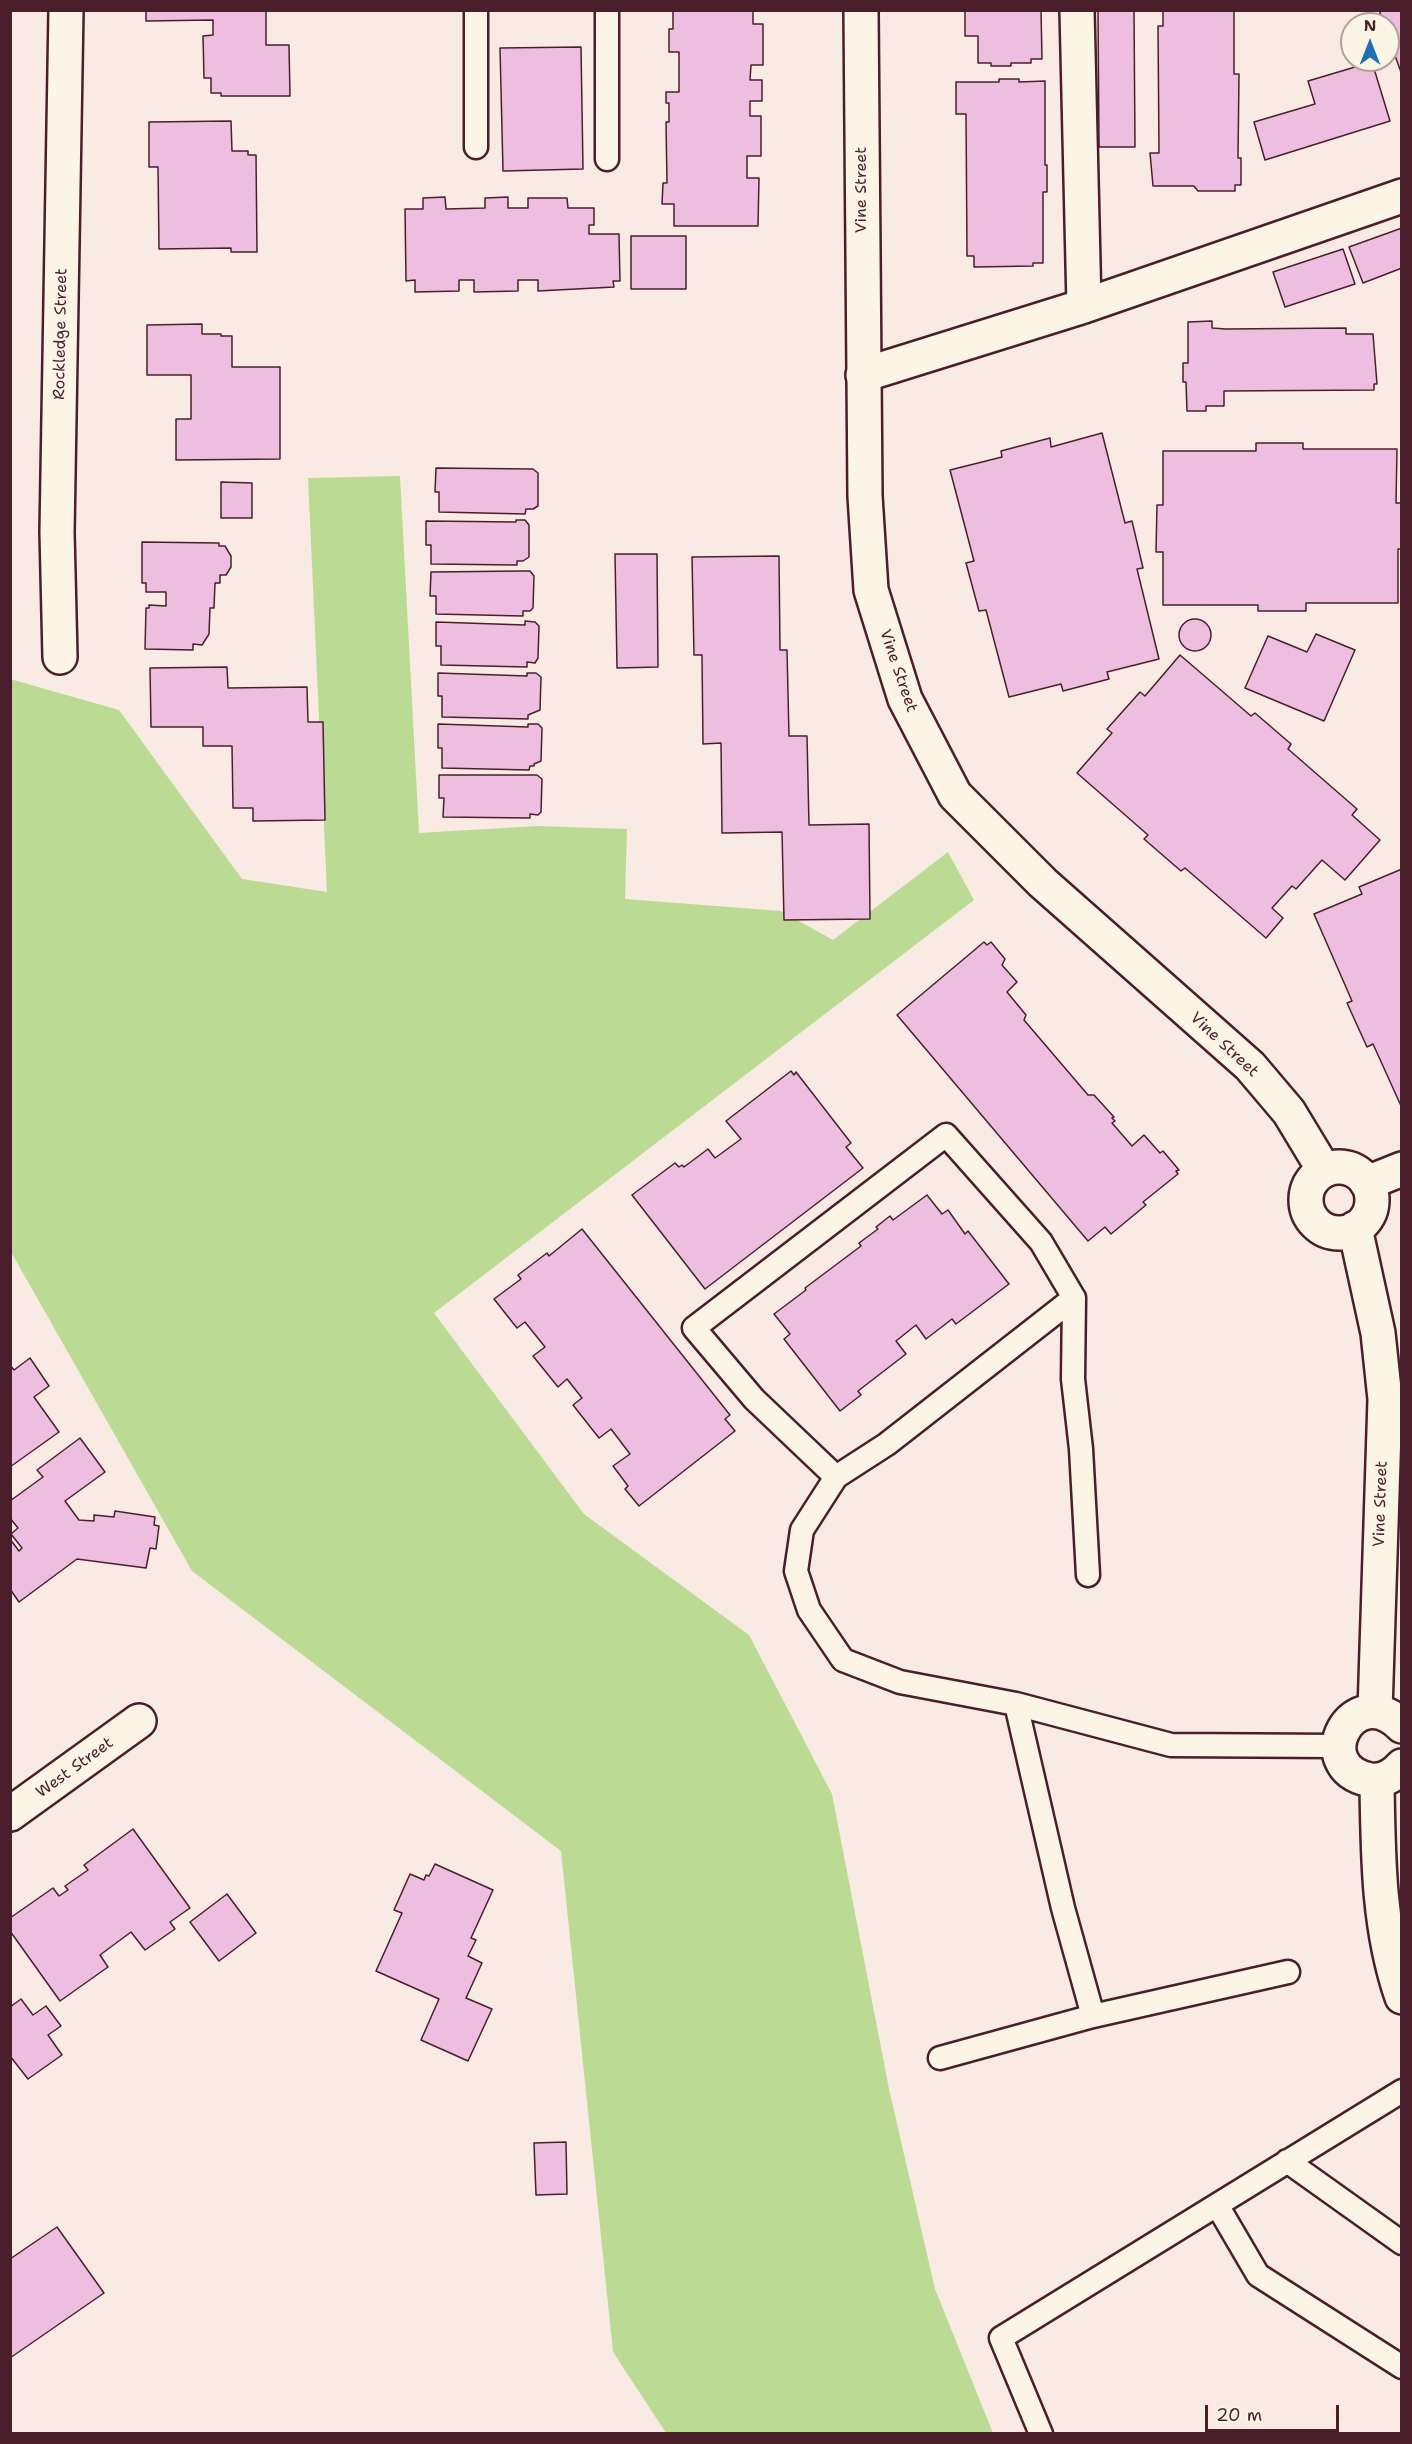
<!DOCTYPE html>
<html>
<head>
<meta charset="utf-8">
<style>
  body { margin:0 }
  #map { position:relative; width:1412px; height:2444px; overflow:hidden; background:#f9eae4; font-family:"Shantell Sans",sans-serif }
  canvas { display:block }
  .frame { position:absolute; inset:0; border:12px solid #4a1f2b; pointer-events:none }
  .north { position:absolute; left:1340px; top:12px; width:60px; height:60px; box-sizing:border-box; background:#fcf5e5; border:2px solid #b59f9b; border-radius:50%; rotate:0deg; font-size:16px; font-weight:700; line-height:24px; text-align:center; color:#4a1f2b }
  .north::after { content:''; display:block; margin:auto; width:21px; height:27px; background:#1f6fb2; clip-path:polygon(50% 0,100% 100%,50% 72%,0 100%) }
  .scale { position:absolute; left:1205px; top:2405px; width:134px; height:27px; box-sizing:border-box; border:3px solid #4a1f2b; border-top:0; padding-left:8px; font-size:18px; line-height:21px; white-space:nowrap; color:#4a1f2b; -webkit-text-stroke:4px #fcf5e5; paint-order:stroke }
</style>
</head>
<body>
<div id="map">
<canvas width="1412" height="2444"></canvas>
<div class="frame"></div>
<div class="north">N</div>
<div class="scale">20 m</div>
</div>
<script>
const ctx = document.querySelector('canvas').getContext('2d');
ctx.lineJoin = 'round';
function fill(path, color) {
  ctx.fillStyle = color;
  ctx.fill(path, 'evenodd');
}
function stroke(path, color, width, dash) {
  ctx.strokeStyle = color;
  ctx.lineWidth = width;
  ctx.lineCap = dash ? 'butt' : 'round';
  ctx.setLineDash(dash || []);
  ctx.stroke(path);
}
function label(font, color, halo, rows, align = 'center') {
  ctx.font = font + ' "Shantell Sans",sans-serif';
  ctx.lineWidth = 4.5;
  ctx.setLineDash([]);
  ctx.textBaseline = 'middle';
  ctx.strokeStyle = halo;
  ctx.fillStyle = color;
  for (const [text, x, y, turn = 0] of rows) {
    ctx.save();
    ctx.translate(x, y);
    ctx.rotate((+turn || 0) * Math.PI / 180);
    ctx.textAlign = isNaN(turn) ? turn : align;
    if (halo) ctx.strokeText(text, 0, 0);
    ctx.fillText(text, 0, 0);
    ctx.restore();
  }
}
const green = new Path2D(`
  M 400,476 L 419,833 L 537,826 L 627,829 L 625,899 L 781,911 L 833,940 L 948,852 L 974,900 L 434,1313 L 584,1514 L 749,1635 L 832,1794 L 889,2089 L 935,2289 L 993,2433 L 666,2433 L 613,2352 L 561,1851 L 192,1571 L 11,1252 L 10,679 L 119,710 L 242,879 L 327,892 L 308,478 Z`);
const building = new Path2D(`
  M 146,10 L 266,10 L 266,45 L 289,45 L 290,96 L 221,96 L 221,93 L 211,93 L 211,78 L 204,78 L 203,36 L 213,35 L 213,20 L 146,21 Z
  M 673,10 L 753,10 L 753,24 L 763,24 L 763,65 L 751,65 L 750,80 L 762,80 L 762,101 L 750,101 L 750,116 L 761,116 L 761,156 L 747,156 L 747,178 L 759,178 L 758,226 L 674,226 L 674,204 L 662,204 L 663,183 L 667,183 L 666,122 L 669,122 L 669,103 L 666,103 L 666,92 L 679,92 L 679,52 L 669,52 L 669,29 L 673,29 Z
  M 965,10 L 1041,10 L 1042,59 L 1031,59 L 1031,63 L 1011,63 L 1011,66 L 991,66 L 991,63 L 978,63 L 978,36 L 965,36 Z
  M 1098,10 L 1134,10 L 1135,147 L 1099,147 Z
  M 1163,10 L 1234,10 L 1234,74 L 1239,74 L 1238,158 L 1241,158 L 1241,185 L 1235,185 L 1235,191 L 1198,191 L 1194,186 L 1153,186 L 1150,153 L 1159,153 L 1158,26 L 1163,26 Z
  M 1379,10 L 1402,10 L 1402,75 L 1388,36 L 1388,24 L 1384,24 Z
  M 581,47 L 583,169 L 503,171 L 500,48 Z
  M 1372,62 L 1390,121 L 1265,160 L 1254,122 L 1315,104 L 1308,81 Z
  M 999,79 L 1019,79 L 1019,82 L 1045,81 L 1045,165 L 1047,165 L 1047,192 L 1043,192 L 1043,263 L 1033,263 L 1033,266 L 974,267 L 974,256 L 967,256 L 966,114 L 956,114 L 956,82 L 999,82 Z
  M 231,121 L 232,151 L 248,151 L 248,155 L 256,155 L 257,252 L 231,252 L 231,248 L 159,249 L 158,167 L 149,167 L 149,122 Z
  M 445,197 L 446,209 L 485,208 L 485,198 L 508,197 L 508,208 L 528,208 L 528,198 L 567,198 L 568,208 L 594,208 L 594,225 L 589,225 L 589,234 L 619,234 L 620,281 L 613,281 L 614,287 L 538,291 L 538,280 L 518,280 L 518,291 L 474,292 L 474,280 L 459,280 L 459,291 L 415,292 L 415,280 L 406,281 L 405,209 L 423,209 L 423,198 Z
  M 1402,228 L 1402,268 L 1363,283 L 1349,247 Z
  M 631,236 L 686,236 L 686,289 L 631,289 Z
  M 1343,249 L 1355,284 L 1285,307 L 1273,272 Z
  M 1212,321 L 1212,328 L 1226,329 L 1346,328 L 1346,334 L 1373,334 L 1377,384 L 1374,384 L 1374,390 L 1224,391 L 1224,406 L 1206,406 L 1206,411 L 1187,411 L 1186,382 L 1183,382 L 1183,363 L 1188,363 L 1188,322 Z
  M 202,324 L 202,334 L 221,334 L 221,336 L 232,336 L 232,367 L 280,367 L 280,459 L 176,460 L 176,419 L 191,419 L 191,375 L 147,375 L 147,325 Z
  M 1102,433 L 1125,523 L 1132,521 L 1143,568 L 1137,569 L 1159,659 L 1107,672 L 1109,679 L 1063,691 L 1061,684 L 1009,697 L 986,610 L 979,611 L 966,563 L 974,561 L 950,470 L 1002,457 L 1001,451 L 1050,438 L 1051,447 Z
  M 1256,443 L 1303,443 L 1303,449 L 1397,449 L 1396,503 L 1402,503 L 1402,549 L 1398,549 L 1398,603 L 1306,603 L 1306,611 L 1258,611 L 1258,605 L 1163,605 L 1163,552 L 1156,552 L 1157,505 L 1163,505 L 1163,451 L 1256,451 Z
  M 436,468 L 533,469 L 538,473 L 538,506 L 533,509 L 526,509 L 525,514 L 439,512 L 439,492 L 435,492 Z
  M 221,482 L 252,483 L 252,518 L 221,518 Z
  M 516,520 L 525,520 L 529,525 L 529,557 L 523,561 L 517,561 L 517,565 L 431,564 L 431,545 L 426,545 L 426,521 L 516,522 Z
  M 142,542 L 219,543 L 219,546 L 225,546 L 231,556 L 231,567 L 226,575 L 220,575 L 220,583 L 215,583 L 214,608 L 210,608 L 209,634 L 202,645 L 193,644 L 193,650 L 145,649 L 146,608 L 149,608 L 149,605 L 166,606 L 166,592 L 146,592 L 146,583 L 142,583 Z
  M 615,554 L 657,554 L 658,667 L 617,668 Z
  M 779,556 L 780,650 L 787,650 L 789,736 L 807,736 L 809,825 L 869,824 L 870,919 L 784,920 L 782,832 L 722,833 L 721,743 L 703,744 L 702,655 L 694,655 L 692,557 Z
  M 522,571 L 530,571 L 534,576 L 533,608 L 530,611 L 523,611 L 523,616 L 436,614 L 436,596 L 430,596 L 431,572 Z
  M1179 635a16 16 0 1 1 32 0a16 16 0 1 1-32 0Z
  M 525,621 L 535,622 L 539,626 L 538,658 L 535,663 L 527,662 L 527,667 L 441,665 L 441,646 L 436,646 L 436,622 L 525,625 Z
  M 1316,634 L 1355,650 L 1324,721 L 1245,688 L 1268,636 L 1307,652 Z
  M 1180,655 L 1251,716 L 1255,713 L 1291,744 L 1288,749 L 1357,809 L 1352,815 L 1380,840 L 1345,880 L 1322,860 L 1296,889 L 1292,886 L 1272,908 L 1283,918 L 1266,938 L 1185,868 L 1181,871 L 1144,839 L 1148,835 L 1077,773 L 1112,733 L 1107,729 L 1140,692 L 1145,696 Z
  M 227,667 L 228,688 L 307,687 L 308,722 L 323,722 L 325,820 L 253,821 L 253,808 L 233,808 L 232,746 L 203,746 L 203,727 L 151,727 L 150,668 Z
  M 438,673 L 527,676 L 527,673 L 536,673 L 541,677 L 540,710 L 528,715 L 528,719 L 442,717 L 442,696 L 438,696 Z
  M 438,724 L 528,727 L 528,724 L 538,724 L 542,728 L 541,761 L 534,764 L 534,766 L 530,766 L 529,770 L 442,768 L 442,748 L 438,748 Z
  M 439,775 L 537,775 L 542,779 L 541,812 L 538,815 L 530,814 L 530,818 L 443,817 L 444,798 L 439,798 Z
  M 1402,869 L 1402,1108 L 1373,1044 L 1367,1047 L 1347,1003 L 1352,1001 L 1314,914 L 1362,894 L 1359,887 Z
  M 984,942 L 987,945 L 991,942 L 1005,959 L 1002,965 L 1017,982 L 1007,992 L 1026,1015 L 1024,1020 L 1088,1095 L 1094,1095 L 1114,1117 L 1112,1118 L 1115,1121 L 1112,1123 L 1132,1146 L 1144,1135 L 1160,1153 L 1163,1151 L 1179,1170 L 1176,1171 L 1178,1174 L 1143,1202 L 1146,1205 L 1111,1234 L 1105,1227 L 1088,1241 L 897,1015 Z
  M 791,1071 L 794,1075 L 796,1072 L 851,1143 L 846,1147 L 863,1168 L 705,1289 L 632,1195 L 675,1163 L 679,1167 L 682,1165 L 684,1167 L 708,1149 L 715,1158 L 741,1139 L 726,1121 Z
  M 927,1195 L 942,1214 L 948,1210 L 965,1234 L 968,1231 L 1009,1284 L 956,1324 L 952,1319 L 926,1339 L 916,1325 L 896,1341 L 906,1354 L 858,1391 L 861,1395 L 840,1411 L 784,1339 L 790,1334 L 774,1314 L 806,1290 L 805,1288 L 861,1246 L 859,1243 L 878,1229 L 876,1227 L 890,1216 L 893,1220 Z
  M 582,1229 L 730,1415 L 725,1419 L 735,1431 L 639,1506 L 625,1489 L 628,1486 L 613,1466 L 630,1454 L 611,1429 L 599,1438 L 573,1405 L 582,1398 L 567,1379 L 558,1387 L 533,1356 L 545,1347 L 525,1322 L 517,1328 L 494,1299 L 521,1279 L 518,1275 L 547,1253 L 549,1256 Z
  M 30,1358 L 49,1386 L 34,1397 L 59,1432 L 10,1467 L 10,1365 L 14,1370 Z
  M 80,1438 L 105,1472 L 65,1501 L 79,1520 L 94,1521 L 94,1515 L 114,1517 L 115,1511 L 155,1517 L 154,1525 L 159,1526 L 156,1549 L 150,1548 L 146,1568 L 77,1559 L 19,1602 L 10,1589 L 10,1539 L 19,1551 L 22,1548 L 11,1534 L 18,1528 L 10,1518 L 10,1501 L 43,1477 L 37,1470 Z
  M 133,1829 L 190,1908 L 170,1922 L 175,1929 L 145,1950 L 131,1932 L 100,1955 L 108,1967 L 60,2001 L 10,1931 L 10,1918 L 53,1888 L 59,1896 L 68,1890 L 65,1886 L 88,1870 L 84,1865 Z
  M 435,1864 L 493,1890 L 471,1938 L 476,1940 L 468,1956 L 482,1963 L 466,1998 L 492,2009 L 468,2061 L 421,2040 L 439,1999 L 376,1971 L 402,1913 L 394,1910 L 410,1874 L 424,1880 L 426,1875 L 429,1876 Z
  M 227,1894 L 256,1933 L 219,1961 L 190,1922 Z
  M 21,1999 L 33,2015 L 46,2006 L 61,2026 L 48,2035 L 62,2055 L 28,2079 L 10,2056 L 10,2007 Z
  M 566,2142 L 567,2194 L 536,2195 L 534,2143 Z
  M 57,2227 L 104,2293 L 10,2358 L 10,2259 Z`);
const service = new Path2D(`
  M 476,10 L 476,147
  M 607,10 L 607,159
  M 1074,1298 L 1073,1379 L 1081,1449 L 1088,1575
  M 836,1477 L 754,1399 L 694,1328 L 946,1135 L 1041,1242 L 1074,1298 L 887,1444 L 836,1477 L 802,1530 L 796,1571 L 809,1610 L 843,1660 L 900,1682 L 1016,1704 L 1171,1745 L 1338,1746
  M 1016,1704 L 1063,1908 L 1093,2016 L 1288,1972
  M 940,2058 L 1093,2016
  M 1287,2161 L 1402,2243
  M 1217,2205 L 1258,2275 L 1402,2367
  M 1041,2434 L 1001,2338 L 1402,2091`);
const minor = new Path2D(`
  M 1077,10 L 1084,306
  M 863,375 L 1084,306 L 1402,196
  M 60,657 L 57,532 L 66,10
  M 1367,1183 L 1402,1169
  M 10,1814 L 139,1721`);
const tertiary = new Path2D(`
  M 861,10 L 865,496 L 871,590 L 905,699 L 955,795 L 1043,883 L 1250,1066 L 1289,1112 L 1324,1170
  M1306 1200a33 33 0 1 1 66 0a33 33 0 1 1-66 0Z
  M 1355,1228 L 1378,1333 L 1385,1399 L 1375,1711
  M 1402,1726 C 1353,1677 1306,1767 1370,1780 C 1383,1782 1393,1776 1402,1766
  M 1377,1781 C 1378,1854 1378,1928 1402,1997`);
const streetNames = [
  ["Vine Street",862,190,-90],
  ["Rockledge Street",61,334,-89],
  ["Vine Street",898,671,71],
  ["Vine Street",1224,1045,43],
  ["Vine Street",1381,1504,-88],
  ["West Street",75,1768,-36]
];
fill(green, '#bbdb94');
fill(building, '#eebee0');
stroke(building, '#4a1f2b', 1.5);
stroke(service, '#4a1f2b', 27);
stroke(minor, '#4a1f2b', 38);
stroke(tertiary, '#4a1f2b', 38);
stroke(service, '#fcf5e5', 22);
stroke(minor, '#fcf5e5', 33);
stroke(tertiary, '#fcf5e5', 33);
label('16px', '#4a1f2b', '#fcf5e5', streetNames);
</script>
</body>
</html>
